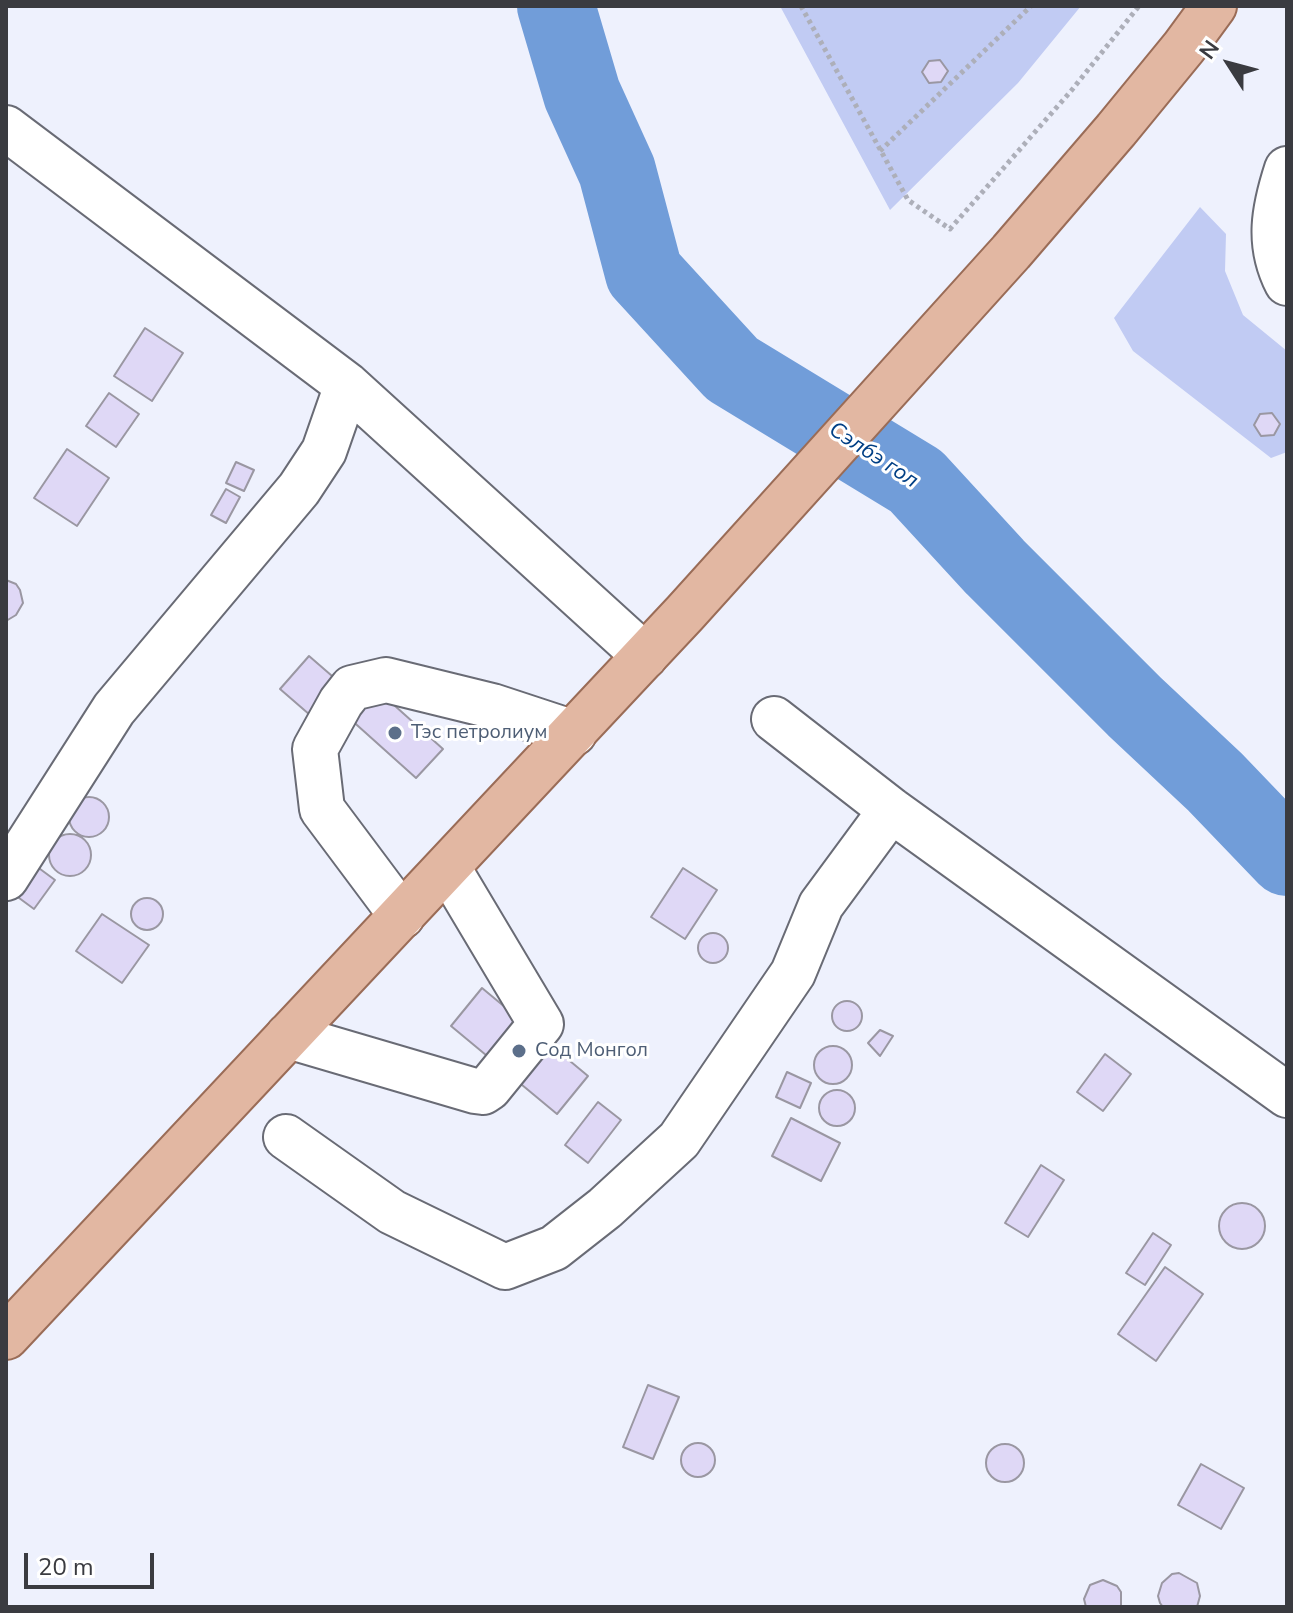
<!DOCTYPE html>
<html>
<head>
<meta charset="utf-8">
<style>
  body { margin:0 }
  #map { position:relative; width:1293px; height:1613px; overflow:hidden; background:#eef1fd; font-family:"Nunito Sans",sans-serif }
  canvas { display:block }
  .frame { position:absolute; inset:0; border:8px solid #3a3b40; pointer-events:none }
  .north { position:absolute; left:1189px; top:24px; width:80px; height:80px; -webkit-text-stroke:6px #fff; paint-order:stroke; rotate:306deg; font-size:22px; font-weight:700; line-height:32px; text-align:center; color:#3a3b40 }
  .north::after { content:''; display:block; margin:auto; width:28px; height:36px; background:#3a3b40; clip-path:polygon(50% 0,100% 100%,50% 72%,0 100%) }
  .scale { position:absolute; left:24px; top:1553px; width:130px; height:36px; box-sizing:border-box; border:4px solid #3a3b40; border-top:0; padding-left:10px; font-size:24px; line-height:28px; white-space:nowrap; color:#3a3b40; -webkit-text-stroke:6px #fff; paint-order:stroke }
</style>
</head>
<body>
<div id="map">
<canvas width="1293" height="1613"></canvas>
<div class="frame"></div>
<div class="north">N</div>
<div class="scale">20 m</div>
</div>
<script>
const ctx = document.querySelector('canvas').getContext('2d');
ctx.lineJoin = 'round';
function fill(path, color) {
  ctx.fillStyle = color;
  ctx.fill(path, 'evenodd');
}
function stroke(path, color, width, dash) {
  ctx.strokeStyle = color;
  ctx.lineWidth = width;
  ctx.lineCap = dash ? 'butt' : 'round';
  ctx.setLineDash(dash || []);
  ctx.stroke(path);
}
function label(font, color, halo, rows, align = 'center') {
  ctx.font = font + ' "Nunito Sans",sans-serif';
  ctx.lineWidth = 6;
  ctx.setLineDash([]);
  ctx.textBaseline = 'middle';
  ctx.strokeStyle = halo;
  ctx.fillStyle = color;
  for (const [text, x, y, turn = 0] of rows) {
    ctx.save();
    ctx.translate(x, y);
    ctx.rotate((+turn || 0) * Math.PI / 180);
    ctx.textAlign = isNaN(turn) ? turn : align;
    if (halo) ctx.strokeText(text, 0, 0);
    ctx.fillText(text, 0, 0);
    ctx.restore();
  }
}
const green = new Path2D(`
  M 780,6 L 1081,6 L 1018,83 L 890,210 Z
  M 1200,207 L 1226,234 L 1225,271 L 1243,315 L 1287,351 L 1287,452 L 1271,458 L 1133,351 L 1114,318 Z`);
const river = new Path2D(`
  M 556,6 L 582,94 L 617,171 L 644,273 L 732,369 L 916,481 L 995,567 L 1135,707 L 1215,782 L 1287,857`);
const building = new Path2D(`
  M 940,60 L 948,71 L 941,82 L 929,83 L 922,72 L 929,61 Z
  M 145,328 L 183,353 L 152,401 L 114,376 Z
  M 109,393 L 139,414 L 116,447 L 86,426 Z
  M 1272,413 L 1280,424 L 1274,435 L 1261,436 L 1254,425 L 1260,414 Z
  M 67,449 L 109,478 L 77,526 L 34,498 Z
  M 236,462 L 254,470 L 244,491 L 226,483 Z
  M 226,489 L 240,497 L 226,523 L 211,515 Z
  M 6,580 L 16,584 L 20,590 L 23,603 L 16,615 L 6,621 Z
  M 309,656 L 339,682 L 310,715 L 280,689 Z
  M 375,688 L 443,749 L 416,778 L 348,717 Z
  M69 817a20 20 0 1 1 40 0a20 20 0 1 1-40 0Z
  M49 855a21 21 0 1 1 42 0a21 21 0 1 1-42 0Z
  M 36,866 L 55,880 L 34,909 L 15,895 Z
  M 683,868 L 717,890 L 685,939 L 651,917 Z
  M131 914a16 16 0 1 1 32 0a16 16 0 1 1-32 0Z
  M 102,914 L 149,945 L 122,983 L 76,951 Z
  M698 948a15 15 0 1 1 30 0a15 15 0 1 1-30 0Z
  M 482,988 L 588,1076 L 557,1114 L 451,1026 Z
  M832 1016a15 15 0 1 1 30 0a15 15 0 1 1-30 0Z
  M 880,1030 L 893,1036 L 880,1056 L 868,1043 Z
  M814 1065a19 19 0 1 1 38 0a19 19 0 1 1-38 0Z
  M 1105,1054 L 1131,1074 L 1103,1111 L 1077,1092 Z
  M 787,1072 L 811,1083 L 800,1108 L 776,1097 Z
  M819 1108a18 18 0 1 1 36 0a18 18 0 1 1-36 0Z
  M 598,1102 L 621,1120 L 588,1163 L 565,1145 Z
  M 791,1118 L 840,1143 L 821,1181 L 772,1156 Z
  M 1041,1165 L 1064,1180 L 1028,1237 L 1005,1223 Z
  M1219 1226a23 23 0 1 1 46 0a23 23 0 1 1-46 0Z
  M 1153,1233 L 1171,1245 L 1145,1285 L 1126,1273 Z
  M 1165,1267 L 1203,1294 L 1156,1361 L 1118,1334 Z
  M 648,1385 L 679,1397 L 653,1459 L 623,1447 Z
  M681 1460a17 17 0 1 1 34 0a17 17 0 1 1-34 0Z
  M986 1463a19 19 0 1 1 38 0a19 19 0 1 1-38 0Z
  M 1201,1464 L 1244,1488 L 1221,1529 L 1178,1505 Z
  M 1179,1573 L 1197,1583 L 1200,1596 L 1197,1607 L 1163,1607 L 1160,1603 L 1158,1596 L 1162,1583 L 1172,1574 Z
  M 1103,1580 L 1117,1586 L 1121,1592 L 1121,1607 L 1086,1607 L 1084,1599 L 1090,1585 Z`);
const path = new Path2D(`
  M 801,6 L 908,200 L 950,229 L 1071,91 L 1139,6
  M 880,151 L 1031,6`);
const minor = new Path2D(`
  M 6,128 L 347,385 L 645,656
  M 1287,169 C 1274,209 1267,244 1287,283
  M 774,719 L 891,810 L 1287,1095
  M 6,878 L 114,709 L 299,489 L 324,451 L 347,385
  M 402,916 L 322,809 L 315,749 L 341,702 L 352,688 L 386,680 L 492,706 L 574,733
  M 288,1036 L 475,1091 L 483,1092 L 489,1088 L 541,1024 L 448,868
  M 286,1137 L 392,1212 L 505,1267 L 554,1248 L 605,1208 L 679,1140 L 793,973 L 821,905 L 891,810`);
const major = new Path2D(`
  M 6,1337 L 685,613 L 1011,252 L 1116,130 L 1184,47 L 1214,6`);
const markers = [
  [395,733,8,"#5c6f8a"],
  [519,1051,8,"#5c6f8a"]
];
const serviceNames = [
  ["Тэс петролиум",411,733],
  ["Сод Монгол",535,1051]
];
const waterNames = [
  ["Сэлбэ гол",873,456,33]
];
fill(green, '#c1cbf3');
stroke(river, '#719dd9', 78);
fill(building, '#dfd8f6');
stroke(building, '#9a97a2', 2);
stroke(minor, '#696b75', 48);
stroke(major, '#9a6c57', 48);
stroke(path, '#adafb9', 5, [4, 4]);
stroke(minor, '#fff', 44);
stroke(major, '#e2b7a2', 44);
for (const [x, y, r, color] of markers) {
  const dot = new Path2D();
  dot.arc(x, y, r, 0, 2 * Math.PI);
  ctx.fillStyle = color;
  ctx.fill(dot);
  stroke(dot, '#fff', 3);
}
label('20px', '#4e5e75', '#fff', serviceNames, 'left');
label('italic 22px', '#003f85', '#fff', waterNames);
</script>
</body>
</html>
